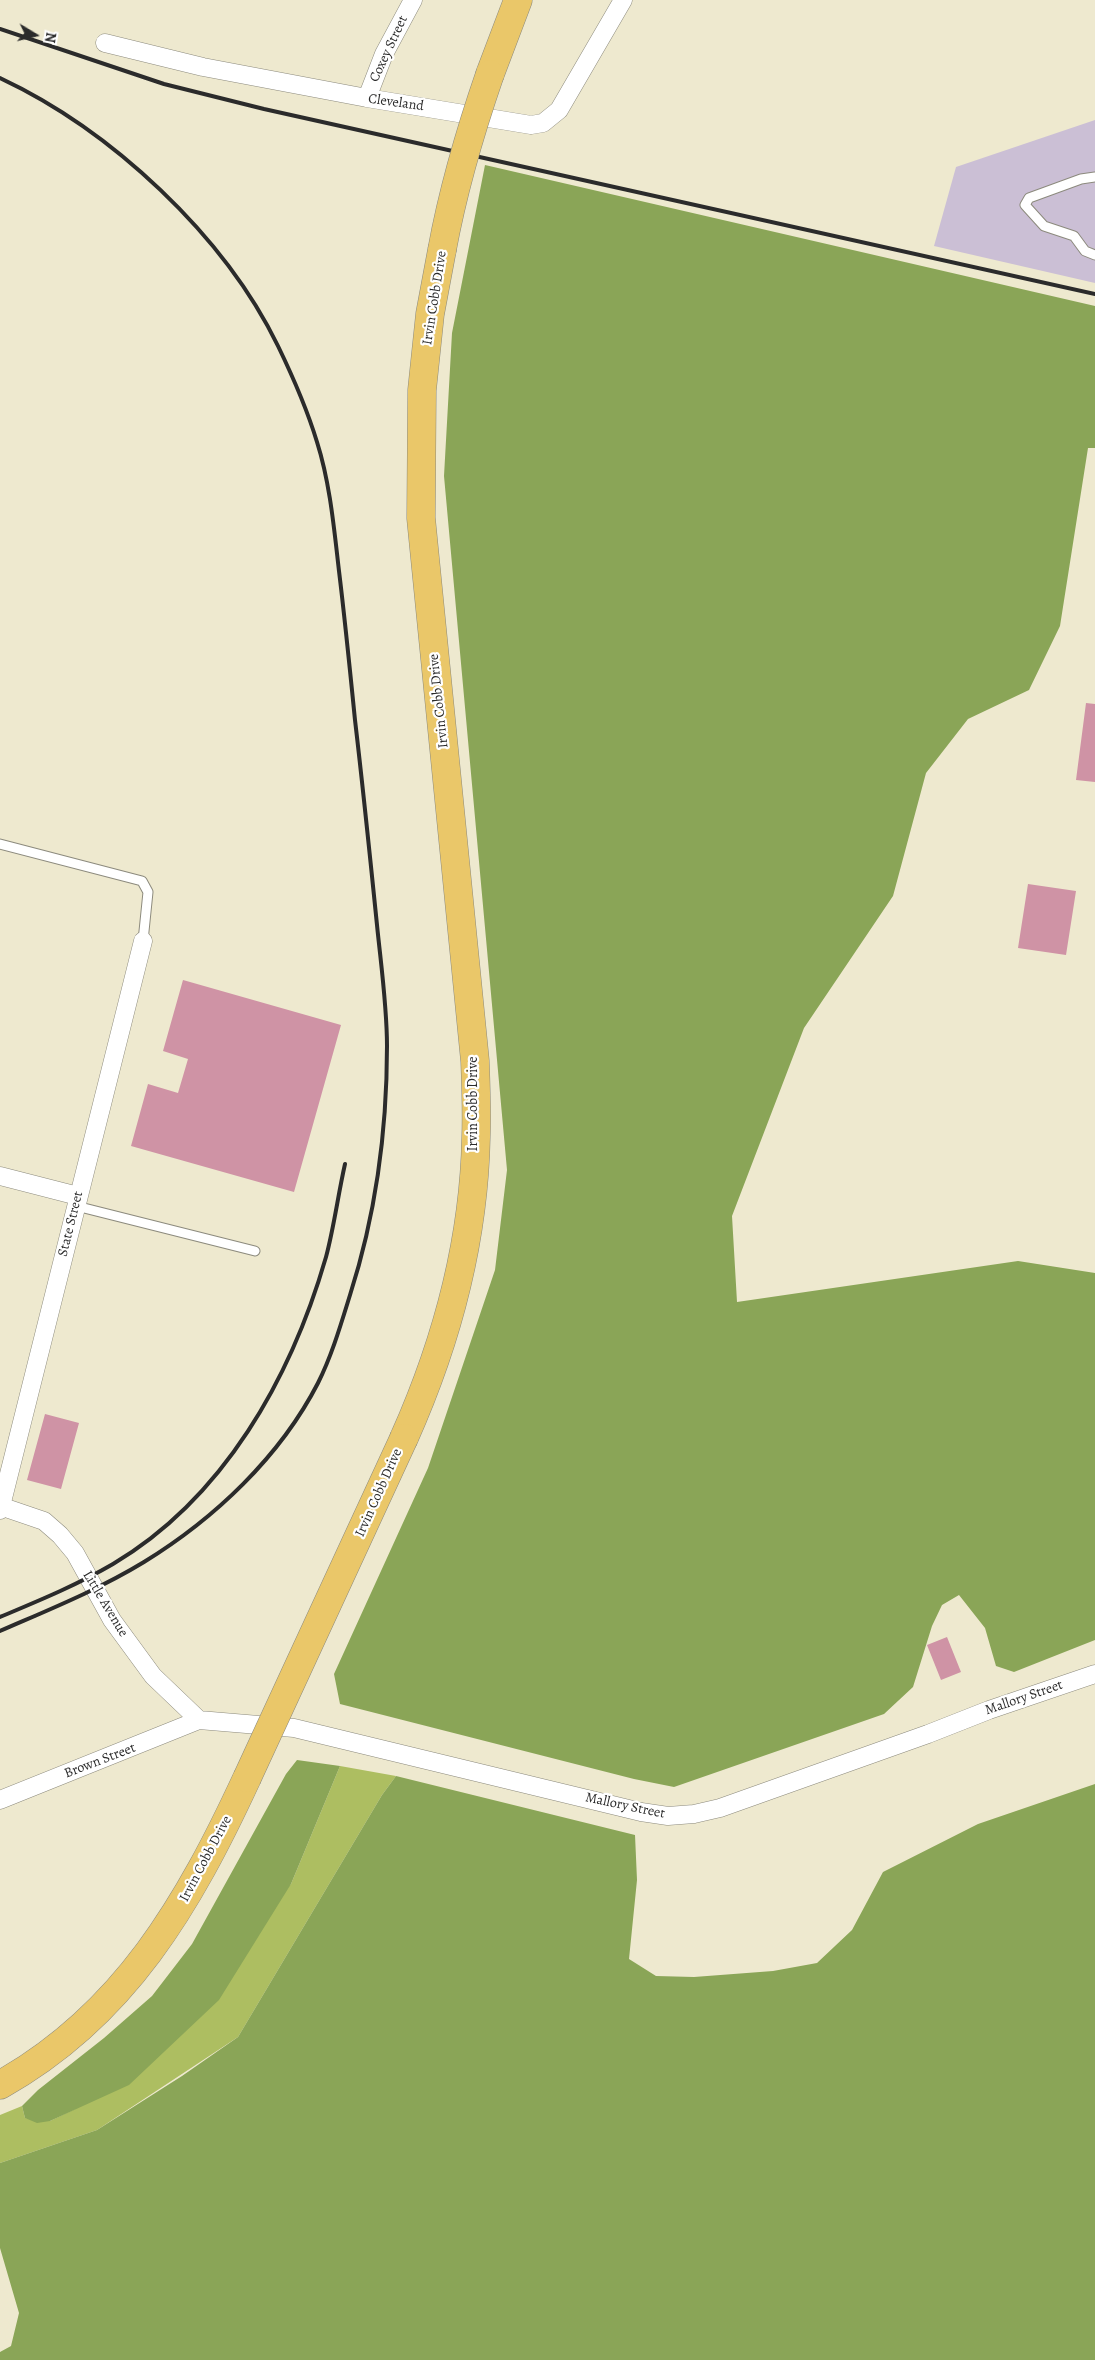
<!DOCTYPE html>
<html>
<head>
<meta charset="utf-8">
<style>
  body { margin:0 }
  #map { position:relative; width:1095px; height:2360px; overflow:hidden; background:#eee9cf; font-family:Alegreya,serif }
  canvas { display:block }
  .north { position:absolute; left:10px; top:10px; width:50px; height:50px; -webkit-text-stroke:4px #fff; paint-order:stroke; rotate:99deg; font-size:14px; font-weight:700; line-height:20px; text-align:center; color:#2b2b2b }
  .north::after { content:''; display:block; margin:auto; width:18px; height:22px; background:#2b2b2b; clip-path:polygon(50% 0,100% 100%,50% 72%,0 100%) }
</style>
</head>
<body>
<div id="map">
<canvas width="1095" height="2360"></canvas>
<div class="north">N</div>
</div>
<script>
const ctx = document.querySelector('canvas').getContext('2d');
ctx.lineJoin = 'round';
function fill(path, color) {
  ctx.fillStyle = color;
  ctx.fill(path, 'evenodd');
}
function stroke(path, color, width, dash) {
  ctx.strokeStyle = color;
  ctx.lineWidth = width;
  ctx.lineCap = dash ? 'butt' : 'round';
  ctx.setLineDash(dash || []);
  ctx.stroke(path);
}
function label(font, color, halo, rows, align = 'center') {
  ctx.font = font + ' Alegreya,serif';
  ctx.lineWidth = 4.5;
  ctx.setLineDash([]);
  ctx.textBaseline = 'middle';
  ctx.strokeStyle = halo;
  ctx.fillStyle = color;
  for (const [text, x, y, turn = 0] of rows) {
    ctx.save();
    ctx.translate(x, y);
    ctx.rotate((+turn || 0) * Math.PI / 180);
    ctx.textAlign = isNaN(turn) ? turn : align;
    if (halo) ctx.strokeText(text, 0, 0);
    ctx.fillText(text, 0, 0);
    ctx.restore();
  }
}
const industrial = new Path2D(`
  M 1095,120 L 1095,283 L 934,246 L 956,167 Z`);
const green = new Path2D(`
  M 340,1766 L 396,1776 L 382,1795 L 238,2037 L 97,2130 L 0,2163 L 0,2115 L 22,2106 L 25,2118 L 50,2121 L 75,2109 L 291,1884 Z`);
const forest = new Path2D(`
  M 485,165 L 1095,306 L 1095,448 L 1088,448 L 1060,626 L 1029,690 L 968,719 L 926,773 L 893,896 L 804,1028 L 732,1216 L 737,1302 L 1018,1261 L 1095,1273 L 1095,1640 L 1014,1672 L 996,1666 L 985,1628 L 959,1595 L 942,1605 L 932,1626 L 913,1687 L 884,1714 L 674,1787 L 634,1779 L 340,1704 L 334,1674 L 428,1468 L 495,1270 L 507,1170 L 444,476 L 452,333 Z
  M 297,1760 L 340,1766 L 291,1884 L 219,2000 L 129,2085 L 50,2121 L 37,2123 L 25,2118 L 22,2106 L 38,2090 L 104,2038 L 152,1996 L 192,1944 L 286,1774 Z
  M 396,1776 L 635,1835 L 637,1880 L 629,1959 L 656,1976 L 694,1977 L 773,1971 L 817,1963 L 852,1930 L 883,1872 L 978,1824 L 1095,1784 L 1095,2360 L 0,2360 L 0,2352 L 11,2346 L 19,2313 L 0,2248 L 0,2163 L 97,2130 L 182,2076 L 238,2037 L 382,1795 Z`);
const building = new Path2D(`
  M 1086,703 L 1095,704 L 1095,782 L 1076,780 Z
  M 1028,884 L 1076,891 L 1066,955 L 1018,948 Z
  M 183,980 L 341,1025 L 294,1192 L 131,1146 L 148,1084 L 178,1093 L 188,1059 L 163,1051 Z
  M 45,1414 L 79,1423 L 61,1489 L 27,1480 Z
  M 947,1637 L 961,1672 L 941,1680 L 927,1645 Z`);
const lane = new Path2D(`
  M 1095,177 L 1081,179 L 1029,198 L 1025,205 L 1044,226 L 1074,236 L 1085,251 L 1095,255
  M 0,844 L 142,881 L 148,892 L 143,941
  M 76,1206 L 255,1251`);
const street = new Path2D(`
  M 105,43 L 203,67 L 367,98 L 531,125 L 543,123 L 559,110 L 623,0
  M 367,98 L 384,54 L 413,0
  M 0,1176 L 78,1196
  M 0,1506 L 44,1521 L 60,1535 L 75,1553 L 112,1620 L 153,1676 L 199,1720
  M 0,1510 L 143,941
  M 0,1800 L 199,1720 L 294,1728 L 641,1812 L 668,1816 L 694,1814 L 720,1808 L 928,1734 L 989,1710 L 1095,1674`);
const primary = new Path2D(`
  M 490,74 L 518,0
  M 404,1438 C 446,1344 474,1241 476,1137 C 477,1112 476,1087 475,1061 L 421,518 L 422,390 L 430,314 L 442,250
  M 0,2085 C 125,2015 189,1903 247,1778`);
const rail = new Path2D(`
  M 0,29 L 164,84 L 264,109 L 1095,294
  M 0,78 C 111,130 224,235 278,346 C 293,377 307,409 317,442 C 330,483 334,528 339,571 C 345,620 350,670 355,720 C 363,788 370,856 377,925 C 381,965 387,1006 387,1046 C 387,1130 376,1214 350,1295 C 341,1324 332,1355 318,1383 C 280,1457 214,1519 144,1562 C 98,1590 48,1610 0,1631
  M 0,1617 C 38,1601 77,1585 113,1564 C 224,1498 291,1378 326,1257 C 334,1227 338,1195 345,1164`);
const primaryBridge = new Path2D(`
  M 442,250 C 453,190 470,132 490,74
  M 247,1778 L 404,1438`);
const streetNames = [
  ["Coxey Street",389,49,-65],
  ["Cleveland",396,103,8],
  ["Irvin Cobb Drive",435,298,-81],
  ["Irvin Cobb Drive",439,701,-96],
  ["Irvin Cobb Drive",474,1104,-90],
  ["State Street",71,1224,-76],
  ["Irvin Cobb Drive",379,1493,-66],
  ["Little Avenue",105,1604,59],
  ["Mallory Street",1024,1698,-19],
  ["Brown Street",100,1761,-21],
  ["Mallory Street",625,1806,12],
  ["Irvin Cobb Drive",206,1859,-62]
];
fill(industrial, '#cbbfd5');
fill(green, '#adbe61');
fill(forest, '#8aa557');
fill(building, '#cf93a5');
stroke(lane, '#8c8a7d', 11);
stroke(street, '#8c8a7d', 19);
stroke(primary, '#8c8a7d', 29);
stroke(lane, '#fff', 9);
stroke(street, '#fff', 18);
stroke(primary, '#eac769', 28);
stroke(rail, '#2b2b2b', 4);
stroke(primaryBridge, '#8c8a7d', 29, []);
stroke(primaryBridge, '#eac769', 28);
label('14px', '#2b2b2b', '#fff', streetNames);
</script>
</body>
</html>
